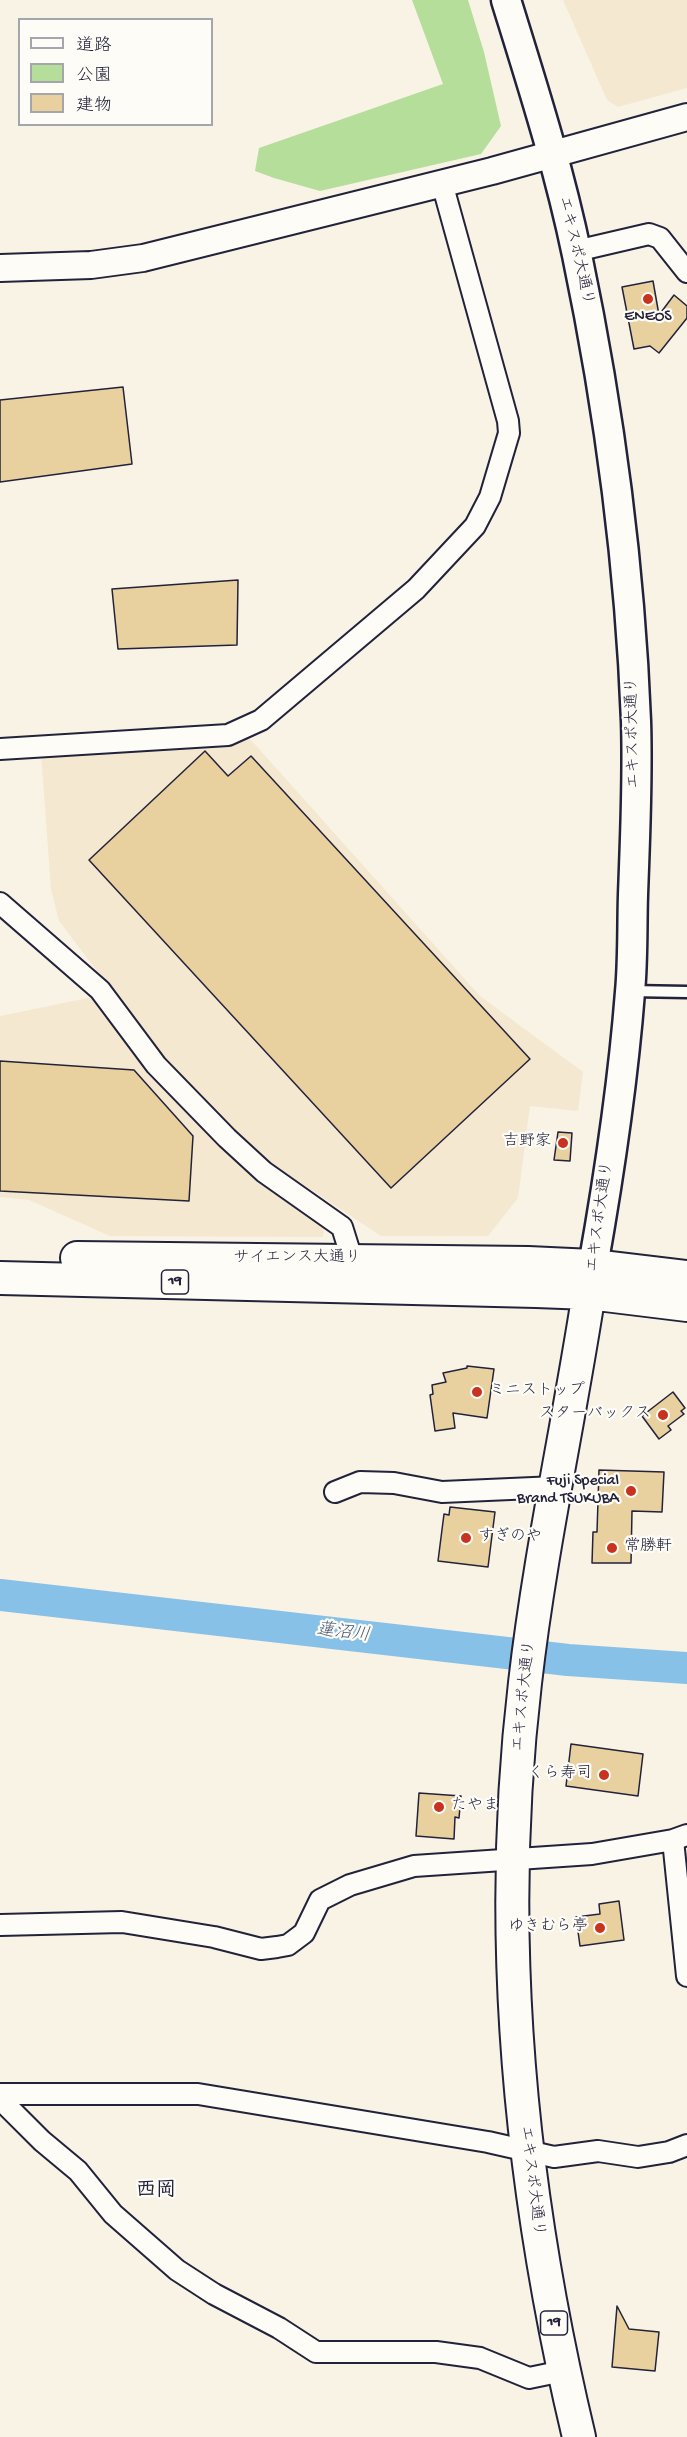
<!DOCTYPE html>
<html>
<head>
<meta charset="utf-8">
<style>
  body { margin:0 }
  #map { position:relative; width:687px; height:2437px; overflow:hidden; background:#f9f3e5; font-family:"Gochi Hand","Klee One",sans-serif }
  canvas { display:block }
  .legend { position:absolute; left:18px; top:18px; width:195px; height:108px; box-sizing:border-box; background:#fdfcf7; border:2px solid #a5a5ac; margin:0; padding:8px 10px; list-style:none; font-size:18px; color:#22223b }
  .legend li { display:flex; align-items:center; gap:12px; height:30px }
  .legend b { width:30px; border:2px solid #a5a5ac }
</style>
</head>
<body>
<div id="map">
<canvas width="687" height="2437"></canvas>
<ul class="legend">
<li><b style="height:8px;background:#fdfcf7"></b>道路</li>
<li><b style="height:16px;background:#b5de9b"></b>公園</li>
<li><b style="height:16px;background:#e8d09f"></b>建物</li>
</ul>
</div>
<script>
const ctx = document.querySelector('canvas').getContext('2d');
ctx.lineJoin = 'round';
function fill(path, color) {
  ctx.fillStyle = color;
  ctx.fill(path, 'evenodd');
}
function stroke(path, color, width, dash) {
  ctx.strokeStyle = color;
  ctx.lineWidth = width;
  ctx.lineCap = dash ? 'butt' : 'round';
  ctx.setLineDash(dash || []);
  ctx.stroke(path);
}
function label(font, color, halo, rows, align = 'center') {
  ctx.font = font + ' "Gochi Hand","Klee One",sans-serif';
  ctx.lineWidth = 4.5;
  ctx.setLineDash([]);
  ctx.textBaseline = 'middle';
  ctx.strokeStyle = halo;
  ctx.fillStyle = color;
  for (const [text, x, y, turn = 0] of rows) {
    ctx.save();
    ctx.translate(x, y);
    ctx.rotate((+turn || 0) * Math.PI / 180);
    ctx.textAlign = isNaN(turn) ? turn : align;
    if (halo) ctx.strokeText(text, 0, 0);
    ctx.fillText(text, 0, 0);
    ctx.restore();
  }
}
const built = new Path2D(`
  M 563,0 L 687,0 L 687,88 L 618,107 L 607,100 Z
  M 243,737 L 251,740 L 480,996 L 583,1072 L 578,1111 L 530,1106 L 518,1198 L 488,1236 L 381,1236 L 278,1168 L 231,1129 L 162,1057 L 59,921 L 51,889 L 41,754 Z
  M 93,997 L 146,1065 L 240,1165 L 324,1227 L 323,1237 L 110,1236 L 29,1200 L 0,1197 L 0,1016 Z`);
const green = new Path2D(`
  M 412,0 L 468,0 L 484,52 L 501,126 L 481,154 L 320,191 L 274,178 L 255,171 L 259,148 L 443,84 Z`);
const river = new Path2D(`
  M 0,1595 L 568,1660 L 687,1668`);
const building = new Path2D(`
  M 653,281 L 659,315 L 674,295 L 687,306 L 687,318 L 659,353 L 650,346 L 634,349 L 622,287 Z
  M 123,387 L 132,464 L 0,482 L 0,400 Z
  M 238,580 L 237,645 L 118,649 L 112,589 Z
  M 205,751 L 228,776 L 251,756 L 530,1059 L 391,1188 L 89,860 Z
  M 0,1061 L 134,1070 L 193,1136 L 189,1201 L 0,1191 Z
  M 558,1132 L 572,1133 L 570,1161 L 554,1160 Z
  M 467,1366 L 494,1369 L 487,1418 L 453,1413 L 455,1428 L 435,1431 L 430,1395 L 433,1394 L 432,1385 L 446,1382 L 443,1373 L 467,1368 Z
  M 673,1392 L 685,1408 L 681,1411 L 684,1414 L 668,1426 L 671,1430 L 659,1439 L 642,1416 Z
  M 599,1470 L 664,1472 L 662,1512 L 632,1511 L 631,1563 L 592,1563 L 593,1532 L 597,1532 Z
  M 450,1507 L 495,1512 L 488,1567 L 438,1561 L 444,1514 L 449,1515 Z
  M 571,1744 L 643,1754 L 638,1796 L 566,1786 Z
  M 419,1793 L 461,1796 L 459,1818 L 455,1817 L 454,1839 L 416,1836 Z
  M 619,1901 L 624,1940 L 580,1946 L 576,1917 L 600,1914 L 599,1904 Z
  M 617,2306 L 629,2329 L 659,2332 L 655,2371 L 612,2367 Z`);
const service = new Path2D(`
  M 630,991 L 687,992`);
const minor = new Path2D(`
  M 576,251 L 649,234 L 660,238 L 687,272
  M 0,749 L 228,735 L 261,720 L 416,589 L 475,526 L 490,497 L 509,433 L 508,421 L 442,183
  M 0,903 L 100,990 L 156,1065 L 227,1138 L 264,1172 L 342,1227 L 352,1259 L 352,1269
  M 335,1492 L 360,1482 L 394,1483 L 442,1492 L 556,1487
  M 687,1835 L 673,1840 L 687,1976
  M 0,1925 L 122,1922 L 214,1937 L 261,1949 L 277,1947 L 288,1945 L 304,1933 L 320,1900 L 350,1885 L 414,1866 L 592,1854 L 673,1840
  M 0,2094 L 198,2094 L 488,2142 L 554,2157 L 598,2151 L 638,2157 L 669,2152 L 687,2145
  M 0,2099 L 42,2141 L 78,2171 L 113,2214 L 177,2270 L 214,2294 L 279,2328 L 316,2352 L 436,2352 L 480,2358 L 529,2378 L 563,2371`);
const tertiary = new Path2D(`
  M 0,268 L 91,265 L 143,258 L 492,171 L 687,117`);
const secondary = new Path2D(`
  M 506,0 C 532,84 559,168 577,255 C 609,408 630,565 636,721 C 638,779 635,837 633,895 C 632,927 633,960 630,992 C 623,1083 609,1176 593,1266`);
const primary = new Path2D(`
  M 77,1258 L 528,1263 L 593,1266 L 687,1277
  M 0,1278 L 536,1291 L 589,1293 L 687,1305
  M 579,2437 C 520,2190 495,1936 525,1683 C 541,1543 573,1405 593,1266`);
const markers = [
  [648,299,6,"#c8321e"],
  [563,1143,6,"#c8321e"],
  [477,1392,6,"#c8321e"],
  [663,1415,6,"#c8321e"],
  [631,1491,6,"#c8321e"],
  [466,1538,6,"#c8321e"],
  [612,1548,6,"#c8321e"],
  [604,1775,6,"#c8321e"],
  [439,1807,6,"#c8321e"],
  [600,1928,6,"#c8321e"]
];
const shields = [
  [175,1282,27],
  [554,2323,27]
];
const shieldNames = [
  ["19",175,1282],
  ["19",554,2323]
];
const streetNames = [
  ["エキスポ大通り",575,251,77],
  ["エキスポ大通り",634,733,-91],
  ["エキスポ大通り",601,1217,-82],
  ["サイエンス大通り",297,1259],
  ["エキスポ大通り",525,1696,-84],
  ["エキスポ大通り",531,2181,83]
];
const poiNames = [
  ["ENEOS",648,318,"center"],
  ["吉野家",551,1143],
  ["ミニストップ",489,1392,"left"],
  ["スターバックス",651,1415],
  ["Fuji Special",619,1482],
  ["Brand TSUKUBA",619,1500],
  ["すぎのや",478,1538,"left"],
  ["常勝軒",624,1548,"left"],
  ["くら寿司",592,1775],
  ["たやま",451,1807,"left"],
  ["ゆきむら亭",588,1928]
];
const waterNames = [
  ["蓮沼川",343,1634,7]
];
const quarterNames = [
  ["西岡",156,2192]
];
fill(built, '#f4e8d0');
fill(green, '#b5de9b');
stroke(river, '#88c1e7', 32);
fill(building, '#e8d09f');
stroke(building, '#22223b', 1.5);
stroke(service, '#22223b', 15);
stroke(minor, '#22223b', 24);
stroke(tertiary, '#22223b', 30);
stroke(secondary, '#22223b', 33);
stroke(primary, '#22223b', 36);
stroke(service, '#fdfcf7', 10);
stroke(minor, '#fdfcf7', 20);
stroke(tertiary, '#fdfcf7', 26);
stroke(secondary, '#fdfcf7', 28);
stroke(primary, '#fdfcf7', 32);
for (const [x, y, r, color] of markers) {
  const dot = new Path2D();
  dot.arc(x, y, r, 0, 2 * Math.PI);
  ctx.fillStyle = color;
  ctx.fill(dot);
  stroke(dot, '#fdfcf7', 2);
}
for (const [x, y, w] of shields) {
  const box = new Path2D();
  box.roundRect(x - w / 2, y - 12, w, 24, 4.5);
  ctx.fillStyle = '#fdfcf7';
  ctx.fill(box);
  stroke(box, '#22223b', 1.5);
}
label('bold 15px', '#22223b', null, shieldNames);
label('16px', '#22223b', '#fdfcf7', streetNames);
label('16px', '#22223b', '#fdfcf7', poiNames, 'right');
label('italic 18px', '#465a77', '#fdfcf7', waterNames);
label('bold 20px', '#22223b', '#fdfcf7', quarterNames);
</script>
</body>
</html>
